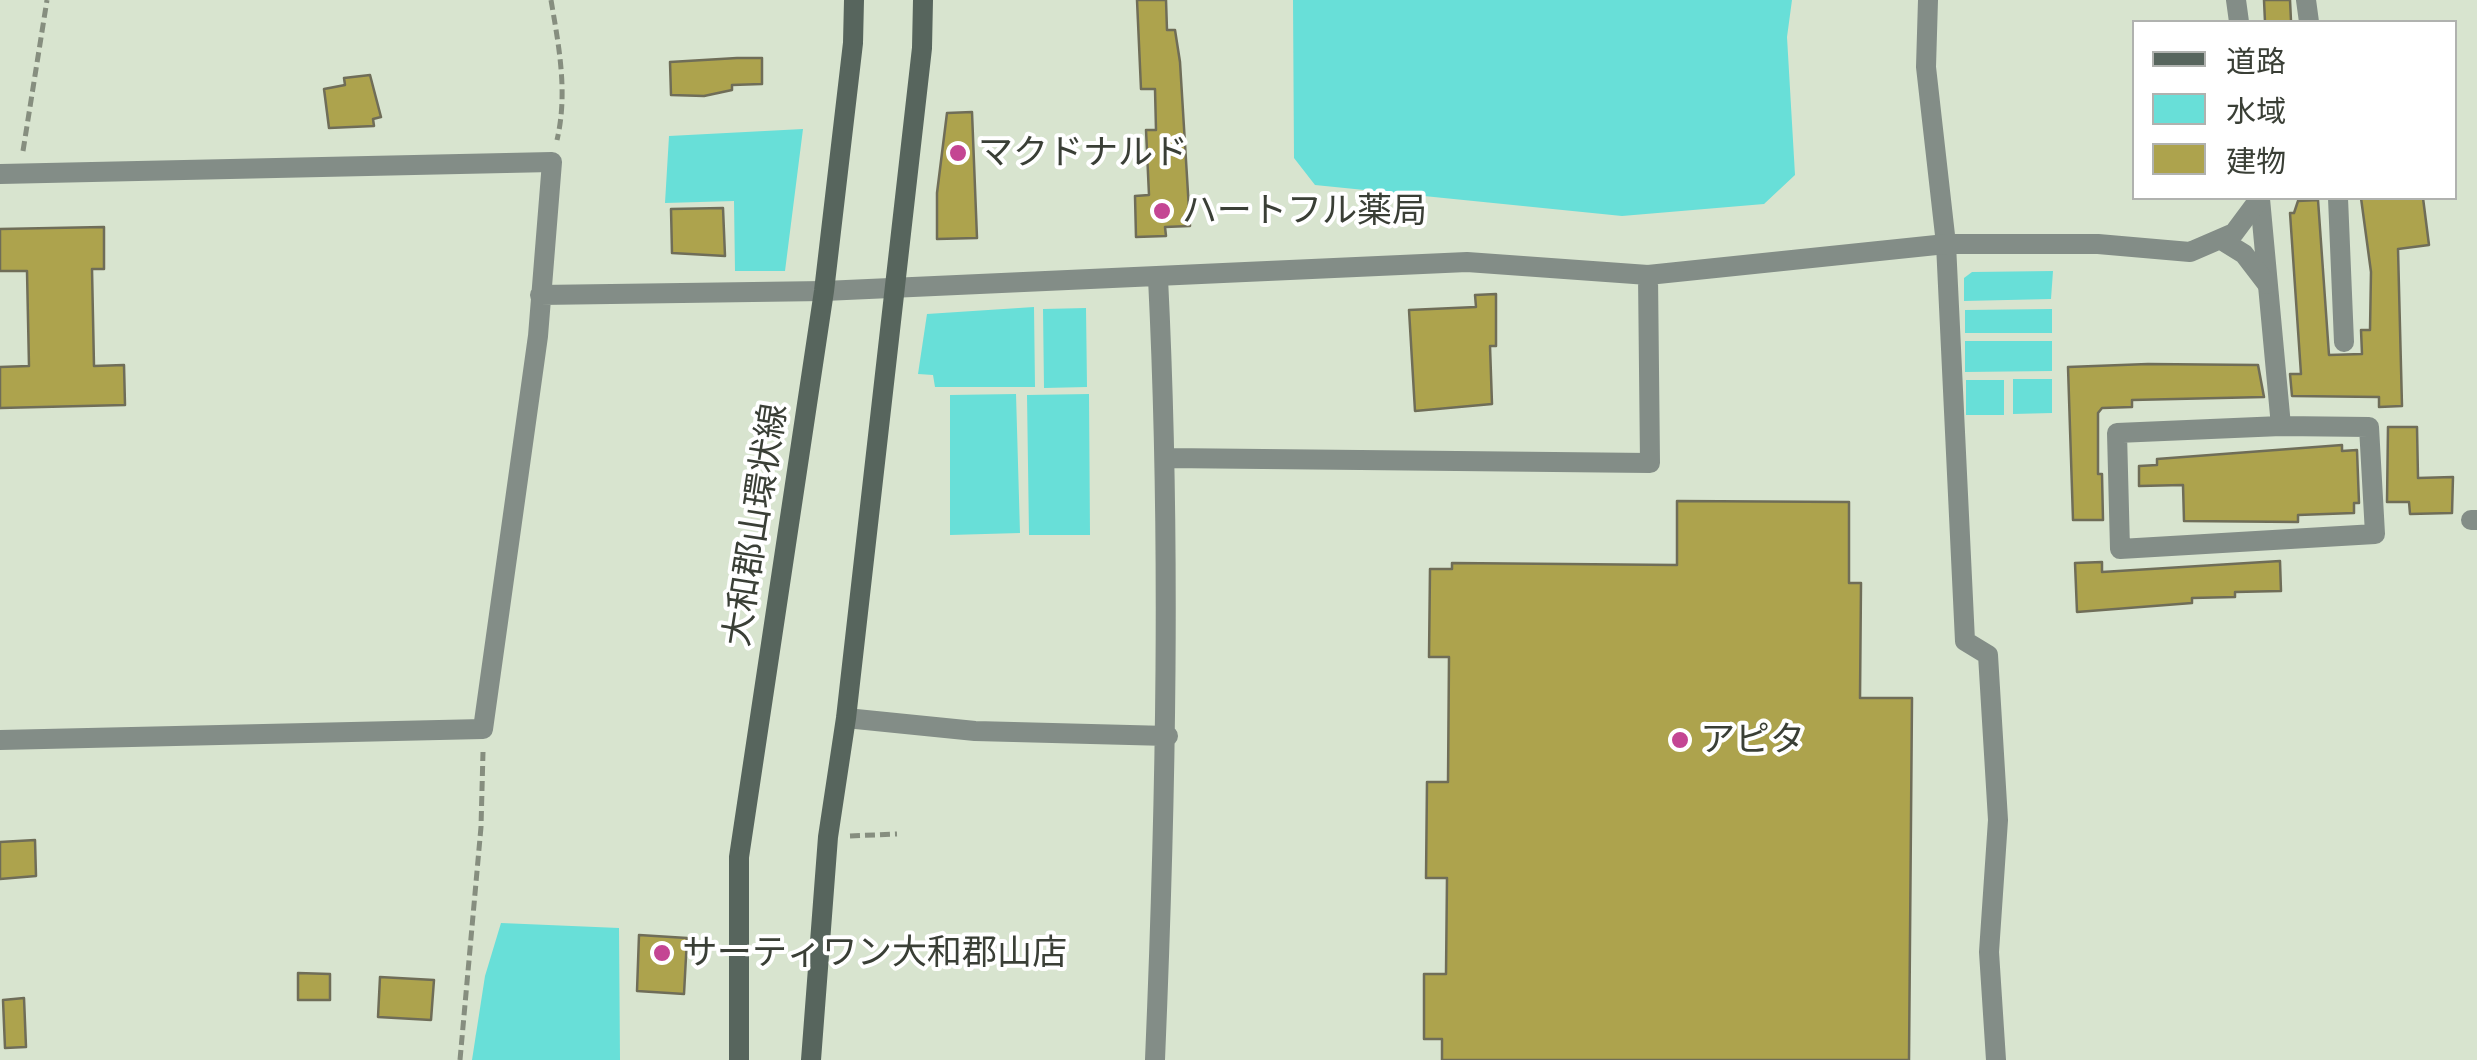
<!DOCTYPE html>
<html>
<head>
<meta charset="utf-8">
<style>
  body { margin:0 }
  #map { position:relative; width:2477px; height:1060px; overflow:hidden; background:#d8e4cf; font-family:"Crimson Pro","Noto Sans JP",serif }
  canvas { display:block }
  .legend { position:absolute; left:2132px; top:20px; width:325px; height:180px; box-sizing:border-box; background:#fff; border:2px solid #b0b2af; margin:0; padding:12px 18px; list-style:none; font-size:30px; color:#3a3f36 }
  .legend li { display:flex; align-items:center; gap:20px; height:50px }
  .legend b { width:50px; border:2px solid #b0b2af }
</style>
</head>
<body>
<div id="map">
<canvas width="2477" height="1060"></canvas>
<ul class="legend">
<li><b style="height:12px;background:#57655d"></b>道路</li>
<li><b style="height:28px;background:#68dfd8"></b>水域</li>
<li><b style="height:28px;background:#ada34d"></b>建物</li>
</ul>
</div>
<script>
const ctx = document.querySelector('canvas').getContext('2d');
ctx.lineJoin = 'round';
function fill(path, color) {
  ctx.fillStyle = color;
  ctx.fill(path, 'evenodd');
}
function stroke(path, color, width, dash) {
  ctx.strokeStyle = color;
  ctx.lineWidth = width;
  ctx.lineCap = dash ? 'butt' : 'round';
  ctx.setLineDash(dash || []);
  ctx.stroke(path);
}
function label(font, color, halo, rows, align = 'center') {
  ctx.font = font + ' "Crimson Pro","Noto Sans JP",serif';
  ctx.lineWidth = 8;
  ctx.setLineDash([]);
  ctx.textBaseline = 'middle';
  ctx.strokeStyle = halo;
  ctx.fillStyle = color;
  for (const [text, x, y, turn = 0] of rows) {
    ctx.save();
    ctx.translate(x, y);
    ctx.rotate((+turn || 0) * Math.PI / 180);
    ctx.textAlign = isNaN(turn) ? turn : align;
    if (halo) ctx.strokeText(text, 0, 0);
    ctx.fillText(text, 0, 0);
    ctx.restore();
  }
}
const water = new Path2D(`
  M 1293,0 L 1792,0 L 1787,37 L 1795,175 L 1764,204 L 1622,216 L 1315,185 L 1294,158 Z
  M 803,129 L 785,271 L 735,271 L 734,201 L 665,203 L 669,136 Z
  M 2053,271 L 2051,299 L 1964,301 L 1964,278 L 1972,272 Z
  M 1034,307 L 1035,387 L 935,387 L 933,375 L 918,374 L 927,314 Z
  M 1086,308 L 1087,387 L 1044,388 L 1043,309 Z
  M 2052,309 L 2052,333 L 1965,333 L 1965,310 Z
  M 1965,341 L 2052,341 L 2052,371 L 1965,372 Z
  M 2013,379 L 2052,379 L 2052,413 L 2013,414 Z
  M 1966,380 L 2004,380 L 2004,415 L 1966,415 Z
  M 1016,394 L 1020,533 L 950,535 L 950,395 Z
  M 1089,394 L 1090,535 L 1029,535 L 1027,395 Z
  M 501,923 L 619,928 L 620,1060 L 472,1060 L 485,976 Z`);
const building = new Path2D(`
  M 1137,0 L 1166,0 L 1167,30 L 1175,30 L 1180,62 L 1190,226 L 1165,227 L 1166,236 L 1136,237 L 1135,196 L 1149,195 L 1146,130 L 1156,130 L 1155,89 L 1141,89 Z
  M 2264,0 L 2290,0 L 2291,21 L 2265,22 Z
  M 737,58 L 762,58 L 762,84 L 732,85 L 732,90 L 704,96 L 671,95 L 670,62 Z
  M 370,75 L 381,117 L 373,119 L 374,126 L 329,128 L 324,89 L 345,85 L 344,78 Z
  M 972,112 L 977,238 L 937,239 L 937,193 L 947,113 Z
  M 2361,198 L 2423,198 L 2429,245 L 2398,249 L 2402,406 L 2379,407 L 2379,397 L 2292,396 L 2290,374 L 2301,374 L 2290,213 L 2294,213 L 2298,201 L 2318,200 L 2329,355 L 2362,354 L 2361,330 L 2370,330 L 2371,272 Z
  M 723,208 L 725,256 L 672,253 L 671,209 Z
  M 104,227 L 104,269 L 92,269 L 94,366 L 124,365 L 125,405 L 0,408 L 0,367 L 29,366 L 27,271 L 0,271 L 0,229 Z
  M 1496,294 L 1496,346 L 1490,346 L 1492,404 L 1415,411 L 1409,310 L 1476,307 L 1475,295 Z
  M 2148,364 L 2258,365 L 2264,397 L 2132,400 L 2132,407 L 2102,408 L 2098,413 L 2098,474 L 2102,474 L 2103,520 L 2073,520 L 2068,367 Z
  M 2388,427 L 2417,427 L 2418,478 L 2453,477 L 2452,513 L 2410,514 L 2409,502 L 2387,502 Z
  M 2342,445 L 2342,451 L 2357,450 L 2359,503 L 2354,503 L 2354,513 L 2298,515 L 2298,522 L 2184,521 L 2183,485 L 2139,486 L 2139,466 L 2157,465 L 2157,459 Z
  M 1677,501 L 1849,502 L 1849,583 L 1861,583 L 1860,698 L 1912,698 L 1909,1060 L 1442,1060 L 1442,1039 L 1424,1039 L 1424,974 L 1446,974 L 1447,878 L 1426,878 L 1427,782 L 1448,782 L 1449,657 L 1429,657 L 1430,569 L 1452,569 L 1452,563 L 1677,565 Z
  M 2280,561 L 2281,591 L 2235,592 L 2235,597 L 2192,598 L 2192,603 L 2077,612 L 2075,563 L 2102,562 L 2102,572 Z
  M 35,840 L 36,876 L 0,879 L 0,842 Z
  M 639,935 L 687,938 L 684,994 L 637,991 Z
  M 298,973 L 330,974 L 330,1000 L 298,1000 Z
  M 380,977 L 434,980 L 431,1020 L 378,1017 Z
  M 24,998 L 26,1047 L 5,1048 L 3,1000 Z`);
const path = new Path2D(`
  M 551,0 C 559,47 568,93 557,140
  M 23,151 L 47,0
  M 850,836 L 897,834
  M 460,1060 L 481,827 L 483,752`);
const minor = new Path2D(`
  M 1928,0 L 1926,67 L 1946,244 L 1965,641 L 1988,655 L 1998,820 L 1989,952 L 1996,1060
  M 2306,0 L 2309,22
  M 0,174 L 552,162 L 538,336 L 483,729 L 0,740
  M 2338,198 L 2344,342
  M 2260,199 L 2281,426
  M 540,295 L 824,291
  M 2281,426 L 2369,427 L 2375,534 L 2120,549 L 2117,433 Z
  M 2471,520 L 2477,520`);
const tertiary = new Path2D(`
  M 2236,0 L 2239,22
  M 2223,241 L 2244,254 L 2267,284
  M 824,291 L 1467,262 L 1648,275 L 1946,244 L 2098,244 L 2190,252 L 2234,233 L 2260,198
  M 1167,458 L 1650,463 L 1648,275
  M 846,718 L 975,731 L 1168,736
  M 1155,1060 C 1166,799 1171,539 1158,278`);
const secondary = new Path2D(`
  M 739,1060 L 739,857 L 824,291 L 853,43 L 854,0
  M 811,1060 L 828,837 L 846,718 L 922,48 L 923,0`);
const markers = [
  [958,153,10,"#c44693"],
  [1162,211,10,"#c44693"],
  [1680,740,10,"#c44693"],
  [662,953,10,"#c44693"]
];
const poiNames = [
  ["マクドナルド",978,153],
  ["ハートフル薬局",1182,211],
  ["アピタ",1700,740],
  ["サーティワン大和郡山店",682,953]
];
const streetNames = [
  ["大和郡山環状線",756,525,-81]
];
fill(water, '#68dfd8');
fill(building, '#ada34d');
stroke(building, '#6f6d58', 2.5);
stroke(path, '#868e7f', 5, [10, 5]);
stroke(minor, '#838d87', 20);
stroke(tertiary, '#838d87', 20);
stroke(secondary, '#57655d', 20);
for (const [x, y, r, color] of markers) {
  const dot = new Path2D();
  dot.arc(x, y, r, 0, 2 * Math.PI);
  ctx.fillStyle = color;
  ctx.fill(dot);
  stroke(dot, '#fff', 4);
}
label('35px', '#3a3f36', '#fff', poiNames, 'left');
label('35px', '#3a3f36', '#fff', streetNames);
</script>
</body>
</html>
